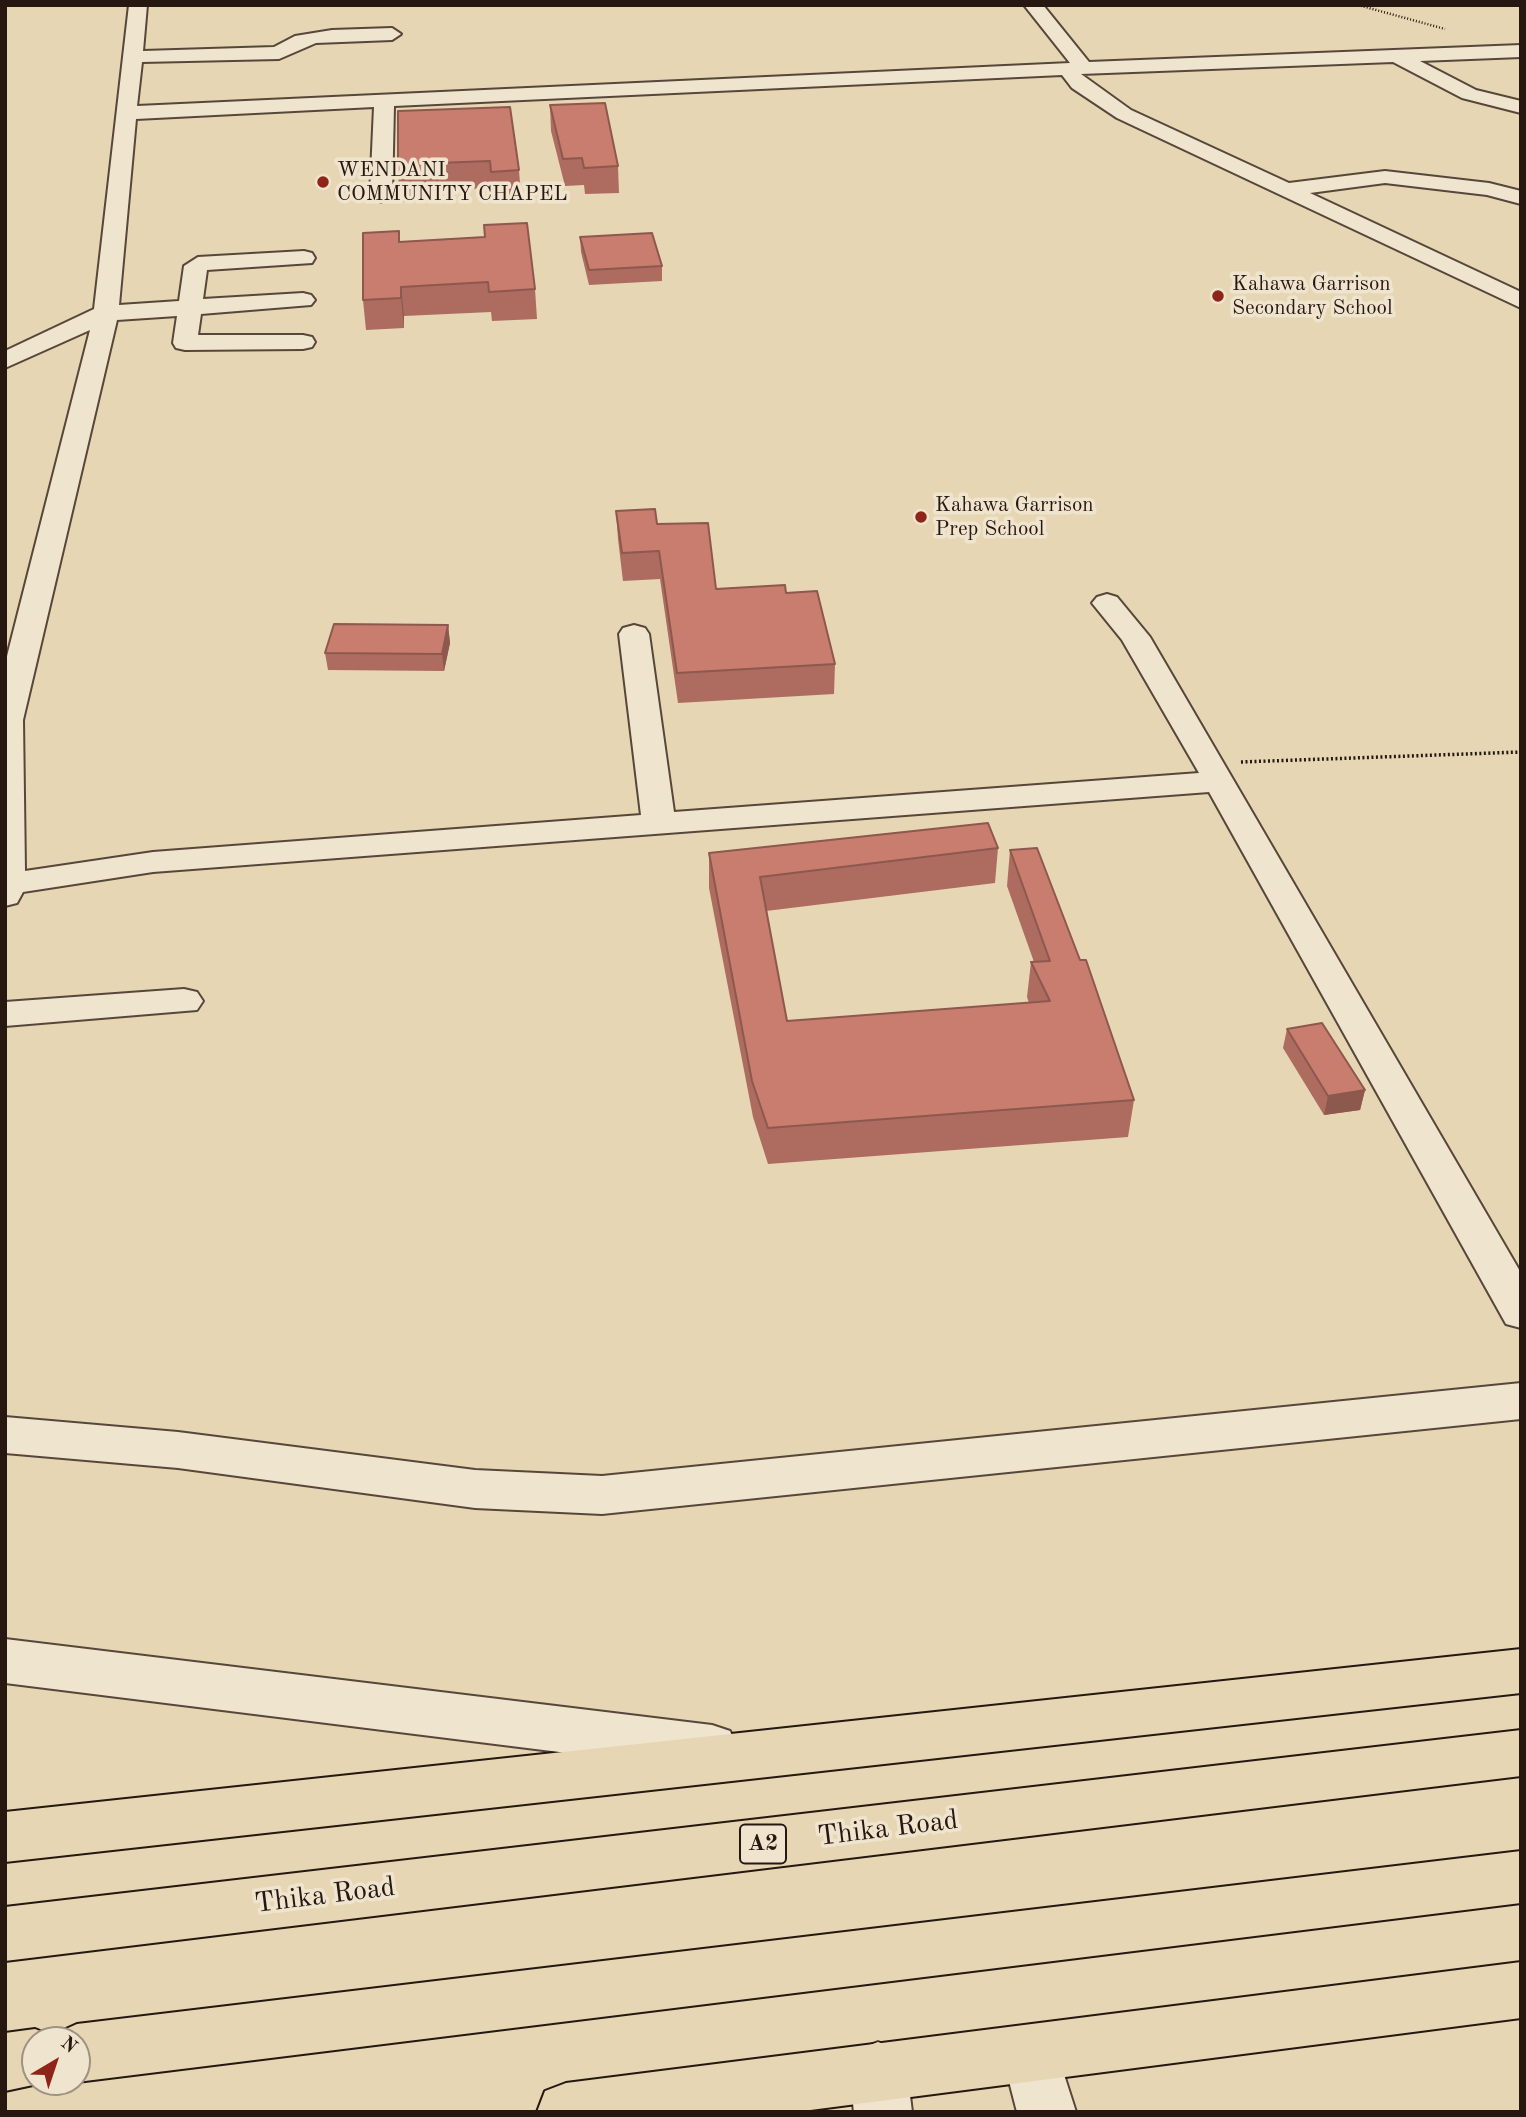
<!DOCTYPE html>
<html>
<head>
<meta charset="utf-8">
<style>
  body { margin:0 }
  #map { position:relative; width:1526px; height:2117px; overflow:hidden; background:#e6d6b4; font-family:"Old Standard TT",serif }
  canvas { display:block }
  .frame { position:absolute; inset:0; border:7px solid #271711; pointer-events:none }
  .north { position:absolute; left:21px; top:2026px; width:70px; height:70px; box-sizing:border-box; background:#efe4ce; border:2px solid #9f9282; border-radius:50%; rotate:39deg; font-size:19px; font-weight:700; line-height:28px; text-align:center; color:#271711 }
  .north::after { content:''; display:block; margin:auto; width:24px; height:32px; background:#8f2418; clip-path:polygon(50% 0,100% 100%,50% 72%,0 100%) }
</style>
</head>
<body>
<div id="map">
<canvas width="1526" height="2117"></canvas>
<div class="frame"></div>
<div class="north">N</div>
</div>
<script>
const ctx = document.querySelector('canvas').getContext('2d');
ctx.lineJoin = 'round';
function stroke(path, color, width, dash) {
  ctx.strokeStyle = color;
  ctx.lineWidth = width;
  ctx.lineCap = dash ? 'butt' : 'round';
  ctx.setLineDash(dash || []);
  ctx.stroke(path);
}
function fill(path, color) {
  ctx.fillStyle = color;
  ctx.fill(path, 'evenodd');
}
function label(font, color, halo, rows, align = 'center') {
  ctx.font = font + ' "Old Standard TT",serif';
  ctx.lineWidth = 7;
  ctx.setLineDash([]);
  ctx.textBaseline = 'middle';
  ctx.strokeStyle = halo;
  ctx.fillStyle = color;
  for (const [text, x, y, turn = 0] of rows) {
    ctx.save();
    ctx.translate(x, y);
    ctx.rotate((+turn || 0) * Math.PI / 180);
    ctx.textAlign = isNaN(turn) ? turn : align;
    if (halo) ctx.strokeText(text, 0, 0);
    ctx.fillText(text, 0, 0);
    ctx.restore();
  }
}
const pathFar1 = new Path2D(`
  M 1358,5 L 1445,29`);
const path = new Path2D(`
  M 1241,762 L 1521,752`);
const minor = new Path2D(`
  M 129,5 L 147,5 L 143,51 L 274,47 L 295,36 L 332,30 L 392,28 L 401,34 L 392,40 L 316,43 L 279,59 L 142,62 L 137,106 L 1070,63 L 1024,5 L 1043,5 L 1089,62 L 1521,45 L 1521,57 L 1420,61 L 1476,90 L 1521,101 L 1521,113 L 1462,98 L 1393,62 L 1081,74 L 1131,110 L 1289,183 L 1385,171 L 1489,183 L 1521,191 L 1521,204 L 1487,195 L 1385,183 L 1310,193 L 1521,292 L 1521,308 L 1117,118 L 1072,88 L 1062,75 L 394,106 L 392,195 L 381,202 L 370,195 L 374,107 L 136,119 L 119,305 L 179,301 L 184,266 L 198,257 L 304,251 L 312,253 L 315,258 L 312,263 L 207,270 L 203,299 L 303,293 L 311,295 L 315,300 L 311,305 L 201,314 L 198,335 L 303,335 L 312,337 L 315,342 L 312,347 L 303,349 L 185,350 L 176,348 L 173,343 L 177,316 L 117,320 L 23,720 L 25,871 L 153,852 L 641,815 L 619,634 L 623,628 L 634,625 L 645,628 L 649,634 L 674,812 L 1199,773 L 1122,640 L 1092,603 L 1097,597 L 1107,594 L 1117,597 L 1150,637 L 1521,1273 L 1521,1328 L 1506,1324 L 1209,792 L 153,872 L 23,892 L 17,903 L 5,906 L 5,664 L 90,330 L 5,368 L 5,351 L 94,309 Z
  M 184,989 L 197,992 L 203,1001 L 197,1010 L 5,1026 L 5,1002 Z
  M 1521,1383 L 1521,1419 L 602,1514 L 475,1508 L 178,1468 L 5,1453 L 5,1417 L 178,1432 L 475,1470 L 602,1476 Z
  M 5,1639 L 712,1725 L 730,1731 L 738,1748 L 730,1765 L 712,1771 L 5,1683 Z
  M 1031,2025 L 1051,2034 L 1076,2112 L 1017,2112 L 1002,2054 L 1011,2034 Z
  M 878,2042 L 899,2050 L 907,2071 L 912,2112 L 854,2112 L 849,2071 L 857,2050 Z`);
const major = new Path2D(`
  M 1521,1649 L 1521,1693 L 5,1862 L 5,1812 Z
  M 1521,1962 L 1521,2018 L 795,2112 L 537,2112 L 545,2091 L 566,2083 Z`);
const highway = new Path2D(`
  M 1521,1730 L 1521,1776 L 5,1961 L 5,1907 Z
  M 1521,1851 L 1521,1903 L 77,2082 L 77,2040 L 35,2040 L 35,2082 L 47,2082 L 5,2091 L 5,2033 L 35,2029 L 55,2037 L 57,2033 L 77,2024 Z`);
const wall = new Path2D(`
  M 550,105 L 618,166 L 619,193 L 585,194 L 584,185 L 565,186 L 551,131 Z
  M 398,111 L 519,170 L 521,197 L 493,198 L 492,188 L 439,190 L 439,201 L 401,202 L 398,176 Z
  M 580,237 L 662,266 L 662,281 L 589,285 L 581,252 Z
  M 400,242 L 535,289 L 537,319 L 492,321 L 491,312 L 404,316 L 404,328 L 366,330 L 363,300 Z
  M 616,511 L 657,524 L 716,589 L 786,593 L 835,664 L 834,694 L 678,703 L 660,579 L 623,581 L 618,539 Z
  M 448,625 L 450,643 L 444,671 L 328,670 L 325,653 Z
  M 998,848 L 995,883 L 766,911 L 787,1021 L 1029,1003 L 1027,997 L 1031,962 L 1034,962 L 1007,886 L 1010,850 L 1134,1100 L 1128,1137 L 768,1164 L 753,1117 L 709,888 L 709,853 Z
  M 1287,1029 L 1365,1090 L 1360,1110 L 1324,1115 L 1283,1048 Z`);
const shadedWall = new Path2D(`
  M 436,163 L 439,190 L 439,201 L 437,174 Z
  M 401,287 L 404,316 L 404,328 L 401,298 Z
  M 448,625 L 450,643 L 444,671 L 442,654 Z
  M 1365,1090 L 1360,1110 L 1324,1115 L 1328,1096 Z`);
const building = new Path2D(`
  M 605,103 L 618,166 L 584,168 L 582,158 L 563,159 L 550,105 Z
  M 510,107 L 519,170 L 491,172 L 490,161 L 436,163 L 437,174 L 398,176 L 398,111 Z
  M 527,223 L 535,289 L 489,292 L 488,282 L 401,287 L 401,298 L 363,300 L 363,233 L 399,231 L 399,242 L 485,237 L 484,225 Z
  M 652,233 L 662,266 L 589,270 L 580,237 Z
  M 655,509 L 657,524 L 708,523 L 716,589 L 785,585 L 786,593 L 817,591 L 835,664 L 677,673 L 659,551 L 622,553 L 616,511 Z
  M 334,624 L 448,625 L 442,654 L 325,653 Z
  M 988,823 L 998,848 L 760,877 L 787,1021 L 1050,1001 L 1031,962 L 1050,961 L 1010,850 L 1037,848 L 1080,960 L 1086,960 L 1134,1100 L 768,1128 L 752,1081 L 709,853 Z
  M 1322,1023 L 1365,1090 L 1328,1096 L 1287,1029 Z`);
const markers = [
  [323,182,7,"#8f2418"],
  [1218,296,7,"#8f2418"],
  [921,517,7,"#8f2418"]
];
const farPoinames = [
  ["WENDANI",337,170],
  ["COMMUNITY CHAPEL",337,194],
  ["Kahawa Garrison",1232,284],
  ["Secondary School",1232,308],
  ["Kahawa Garrison",935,505],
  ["Prep School",935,529]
];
const shields = [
  [763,1844,46]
];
const shieldNames = [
  ["A2",763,1844]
];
const nearStreetnames = [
  ["Thika Road",888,1829,-7],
  ["Thika Road",325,1896,-7]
];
stroke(minor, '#57473a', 4);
stroke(major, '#271711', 4);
stroke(highway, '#271711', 4);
stroke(pathFar1, '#271711', 2.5, [1, 2]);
stroke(path, '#271711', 3.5, [2, 2.5]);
fill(minor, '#efe4ce');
fill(major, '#e6d6b4');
fill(highway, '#e6d6b4');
fill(wall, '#ad6c5f');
fill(shadedWall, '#8d584d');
fill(building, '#c97d6e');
stroke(building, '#8d584d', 2);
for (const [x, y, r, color] of markers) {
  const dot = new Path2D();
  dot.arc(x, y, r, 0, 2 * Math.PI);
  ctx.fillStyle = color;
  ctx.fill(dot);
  stroke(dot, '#efe4ce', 2.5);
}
label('21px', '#271711', '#efe4ce', farPoinames, 'left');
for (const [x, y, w] of shields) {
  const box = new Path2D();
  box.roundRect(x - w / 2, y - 19.5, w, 39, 5);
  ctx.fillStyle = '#efe4ce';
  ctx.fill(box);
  stroke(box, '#271711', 2);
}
label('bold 23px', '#271711', null, shieldNames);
label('28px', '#271711', '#efe4ce', nearStreetnames);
</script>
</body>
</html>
